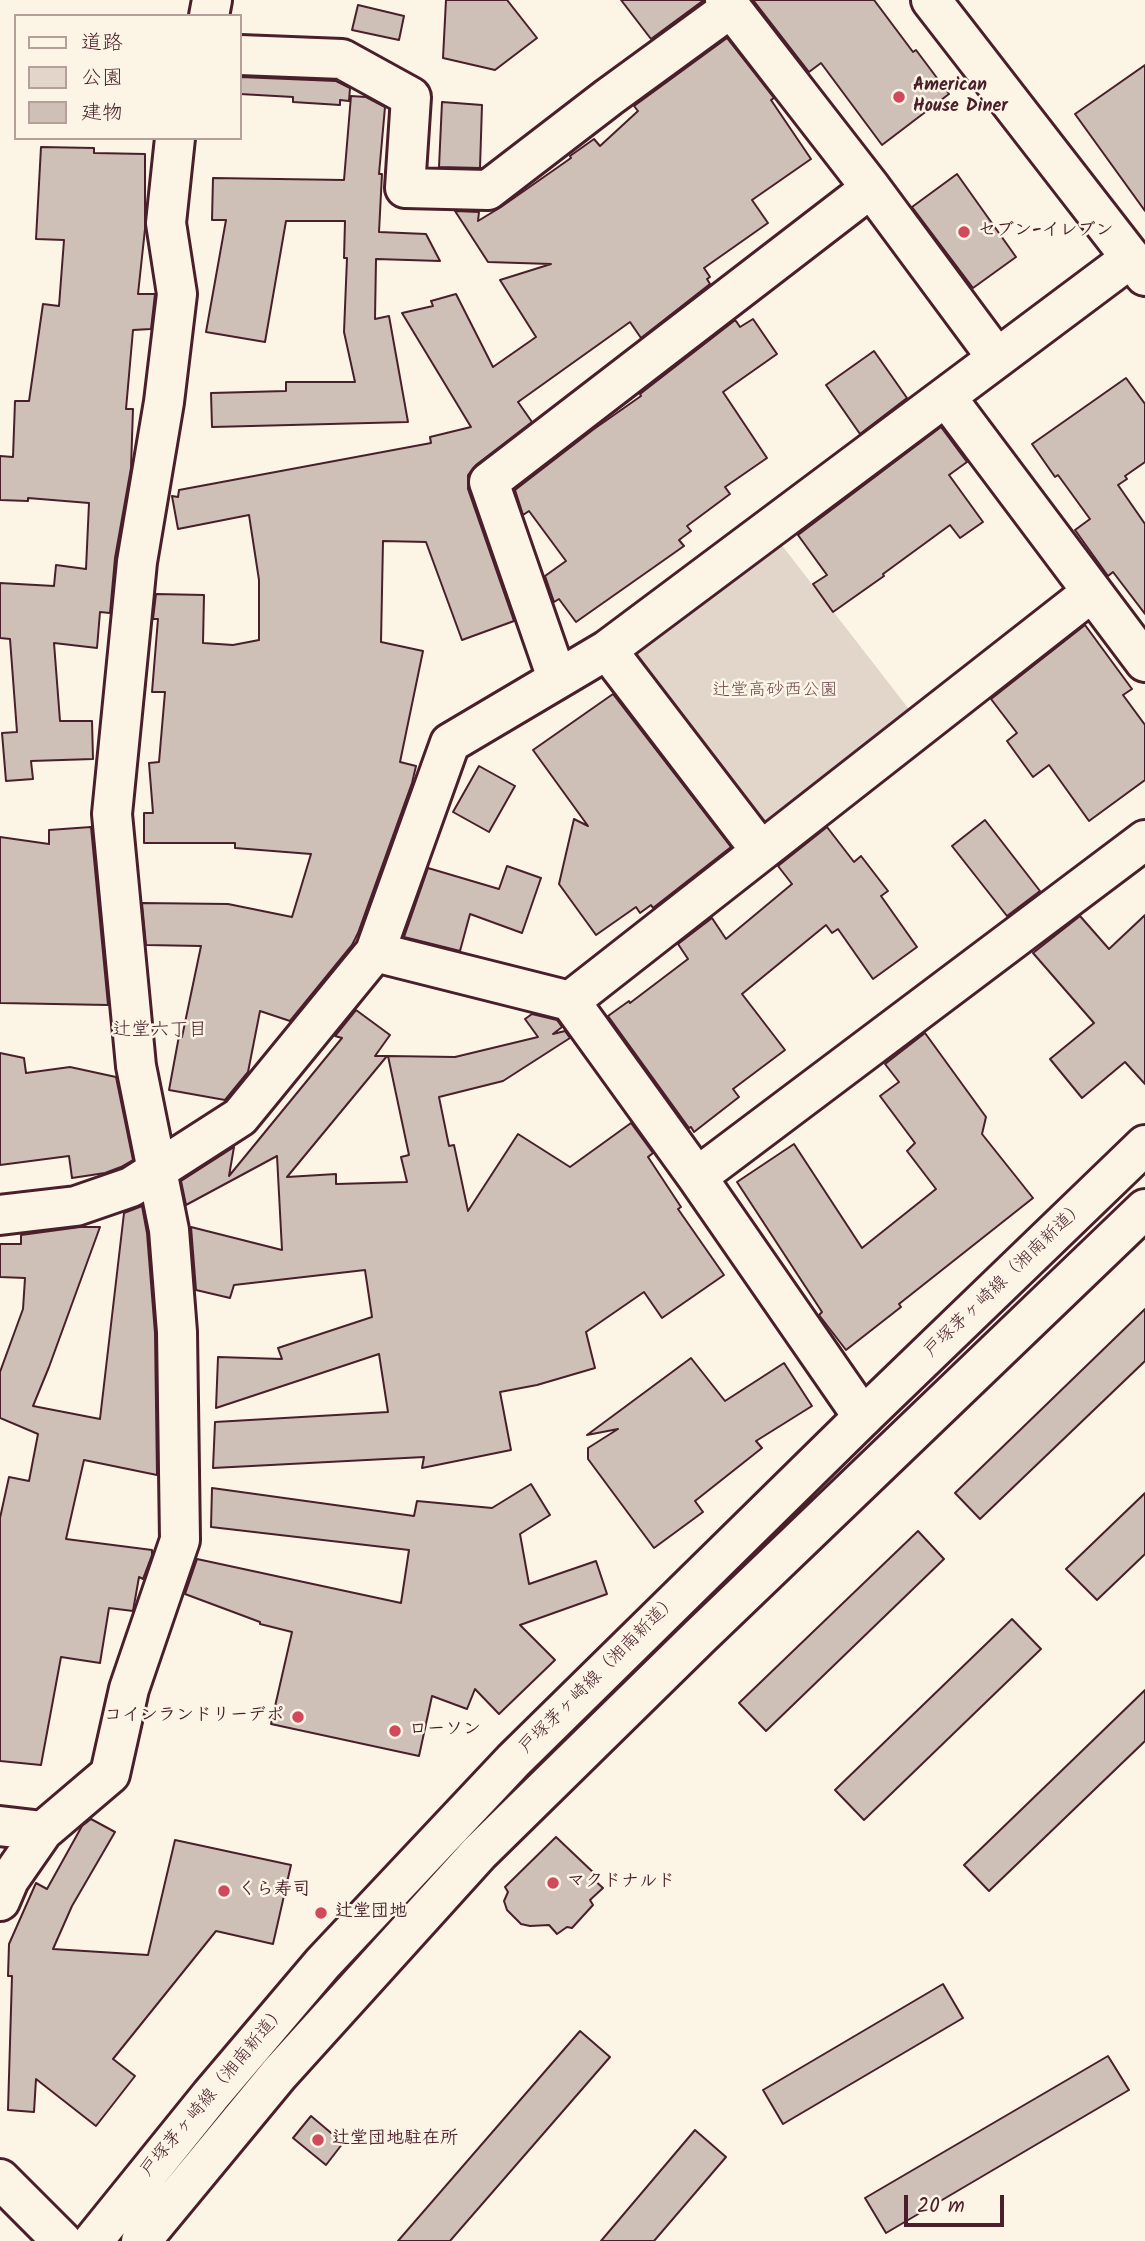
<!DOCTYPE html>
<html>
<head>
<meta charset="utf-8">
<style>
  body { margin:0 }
  #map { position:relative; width:1145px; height:2241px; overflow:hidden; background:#fcf5e5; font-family:Kalam,"Klee One",sans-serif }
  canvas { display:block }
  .legend { position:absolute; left:14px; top:14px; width:228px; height:126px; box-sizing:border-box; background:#fcf5e5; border:2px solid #b59f9b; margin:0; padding:9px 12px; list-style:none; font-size:21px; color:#4a1f2b }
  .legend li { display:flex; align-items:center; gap:14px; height:35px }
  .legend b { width:35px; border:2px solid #b59f9b }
  .scale { position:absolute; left:904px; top:2195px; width:100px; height:32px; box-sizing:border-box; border:4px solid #4a1f2b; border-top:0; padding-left:9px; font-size:21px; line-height:24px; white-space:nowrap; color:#4a1f2b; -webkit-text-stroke:5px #fcf5e5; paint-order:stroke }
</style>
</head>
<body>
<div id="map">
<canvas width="1145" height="2241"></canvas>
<ul class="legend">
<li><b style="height:9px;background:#fcf5e5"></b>道路</li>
<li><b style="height:19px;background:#e2d5ca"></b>公園</li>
<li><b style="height:19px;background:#cfc0b7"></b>建物</li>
</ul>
<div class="scale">20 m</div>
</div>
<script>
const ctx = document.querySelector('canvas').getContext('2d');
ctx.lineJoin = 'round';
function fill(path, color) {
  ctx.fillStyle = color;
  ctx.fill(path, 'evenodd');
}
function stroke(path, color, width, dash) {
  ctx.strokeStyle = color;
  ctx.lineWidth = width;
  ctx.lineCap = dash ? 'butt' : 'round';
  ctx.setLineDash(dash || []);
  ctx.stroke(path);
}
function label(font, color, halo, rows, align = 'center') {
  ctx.font = font + ' Kalam,"Klee One",sans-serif';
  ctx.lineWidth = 5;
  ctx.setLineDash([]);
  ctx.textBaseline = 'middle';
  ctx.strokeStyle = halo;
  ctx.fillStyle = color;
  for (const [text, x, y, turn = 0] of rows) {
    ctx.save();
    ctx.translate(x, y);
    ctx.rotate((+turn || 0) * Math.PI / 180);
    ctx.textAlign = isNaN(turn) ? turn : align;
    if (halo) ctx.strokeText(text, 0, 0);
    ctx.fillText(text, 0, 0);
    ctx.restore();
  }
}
const green = new Path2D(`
  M 777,539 L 915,717 L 763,834 L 623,652 Z`);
const building = new Path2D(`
  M 446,0 L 507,0 L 537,38 L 495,70 L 443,58 Z
  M 621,0 L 704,0 L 651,39 Z
  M 753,0 L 874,0 L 913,52 L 916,50 L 949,94 L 882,145 L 821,63 L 809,72 Z
  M 358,5 L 404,16 L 399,40 L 352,30 Z
  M 727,38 L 774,98 L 771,100 L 811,159 L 752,200 L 768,223 L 704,268 L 710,277 L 707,279 L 710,284 L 641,338 L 630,322 L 518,402 L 532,422 L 476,465 L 468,475 L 468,489 L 514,621 L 462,640 L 426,542 L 383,541 L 381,642 L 423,651 L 400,762 L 416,766 L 412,783 L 358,933 L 352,945 L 290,1021 L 260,1011 L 248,1072 L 225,1100 L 169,1090 L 179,1036 L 182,1037 L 201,946 L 146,945 L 142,903 L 228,904 L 292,917 L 311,854 L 235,848 L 235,843 L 144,843 L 144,813 L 153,813 L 149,763 L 159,762 L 165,692 L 152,692 L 158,619 L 153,619 L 156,594 L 204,595 L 203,643 L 233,645 L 259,640 L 259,580 L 249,515 L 178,529 L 172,496 L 178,497 L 179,490 L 431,443 L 430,437 L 471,427 L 402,313 L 433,306 L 431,301 L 456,294 L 493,367 L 536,337 L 500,280 L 551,264 L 488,262 L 455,211 L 479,212 L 478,221 L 501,207 L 571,158 L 570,156 L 594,139 L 600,146 L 638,111 L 634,106 Z
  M 1145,65 L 1145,211 L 1075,114 Z
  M 240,77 L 336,81 L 350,88 L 349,101 L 340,100 L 340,105 L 293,102 L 293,97 L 240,94 Z
  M 351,96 L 366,97 L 385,107 L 379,174 L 382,174 L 379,232 L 426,234 L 440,261 L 376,259 L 375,319 L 389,316 L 408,422 L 212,427 L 211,393 L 286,391 L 286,382 L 355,382 L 344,332 L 347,258 L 344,258 L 345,221 L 286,221 L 265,342 L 206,332 L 226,220 L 212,220 L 213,178 L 344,180 Z
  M 442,102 L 482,105 L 480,168 L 439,167 Z
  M 41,147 L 94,148 L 94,153 L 145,154 L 145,229 L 138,294 L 155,294 L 151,329 L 133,330 L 126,409 L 133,409 L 131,468 L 115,558 L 110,613 L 100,612 L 97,648 L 54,643 L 60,721 L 92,721 L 93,759 L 31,761 L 33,779 L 6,781 L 2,733 L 17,732 L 10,639 L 0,638 L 0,583 L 54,586 L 56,565 L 86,569 L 89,503 L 28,498 L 28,501 L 0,500 L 0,456 L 13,457 L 15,401 L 29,401 L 43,304 L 59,306 L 64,240 L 36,239 Z
  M 957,174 L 1016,257 L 973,288 L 912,207 Z
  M 753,319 L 777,354 L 723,392 L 767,458 L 725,487 L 730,494 L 687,526 L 691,531 L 679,540 L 684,546 L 576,622 L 559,599 L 554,602 L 545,576 L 566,561 L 529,511 L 523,515 L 515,490 L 594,429 L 641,396 L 640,394 L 734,321 L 736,321 L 740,327 Z
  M 874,351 L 907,398 L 860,434 L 826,385 Z
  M 1126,378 L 1145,404 L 1145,462 L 1125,476 L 1127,479 L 1118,485 L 1145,524 L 1145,614 L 1113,572 L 1108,576 L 1075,530 L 1090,519 L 1058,475 L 1055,477 L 1032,444 Z
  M 941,427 L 967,462 L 949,475 L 983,522 L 960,538 L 950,525 L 883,574 L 884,576 L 833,612 L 813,584 L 827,575 L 798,535 Z
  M 1085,625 L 1132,689 L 1123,695 L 1145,725 L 1145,780 L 1089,821 L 1049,765 L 1033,777 L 1007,741 L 1017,733 L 991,699 Z
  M 613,694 L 731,847 L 653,908 L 651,905 L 640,913 L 636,907 L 596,935 L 559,884 L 574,819 L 588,826 L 533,750 Z
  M 479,766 L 515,786 L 489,832 L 453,812 Z
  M 985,820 L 1040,891 L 1007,916 L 952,846 Z
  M 91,827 L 108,1005 L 0,1003 L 0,837 L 49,844 L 49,830 Z
  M 827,827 L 854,862 L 861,856 L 888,891 L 881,896 L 917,947 L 873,979 L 838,929 L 832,933 L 826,925 L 742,994 L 785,1050 L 733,1089 L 739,1097 L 694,1132 L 691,1127 L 689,1128 L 608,1016 L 629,1001 L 630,1003 L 688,959 L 678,944 L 712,918 L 726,939 L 792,884 L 778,866 Z
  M 507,866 L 541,878 L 522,933 L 470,914 L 460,951 L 404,937 L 428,868 L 499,889 Z
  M 1145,915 L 1145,1084 L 1125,1062 L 1082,1098 L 1050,1059 L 1094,1023 L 1033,953 L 1080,916 L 1109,949 Z
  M 356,1010 L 390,1035 L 375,1056 L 387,1056 L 287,1177 L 336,1174 L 336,1184 L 407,1182 L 401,1157 L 409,1155 L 388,1056 L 455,1057 L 538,1037 L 525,1019 L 532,1014 L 557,1020 L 562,1027 L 553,1034 L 565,1031 L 570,1038 L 503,1081 L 439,1097 L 449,1146 L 454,1145 L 468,1211 L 518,1134 L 570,1167 L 631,1123 L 653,1153 L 648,1157 L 681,1207 L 678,1209 L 724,1275 L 662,1318 L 644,1292 L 586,1332 L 595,1368 L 537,1385 L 500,1392 L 511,1450 L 422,1468 L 424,1457 L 213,1468 L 215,1422 L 388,1412 L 379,1354 L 216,1408 L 218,1357 L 282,1359 L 278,1348 L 372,1317 L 365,1270 L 234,1285 L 230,1298 L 196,1290 L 191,1227 L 282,1250 L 277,1156 L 186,1205 L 181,1181 L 234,1147 L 229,1176 L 342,1038 L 335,1036 Z
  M 925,1033 L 986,1117 L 982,1134 L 1033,1198 L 899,1304 L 901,1307 L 846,1350 L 819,1315 L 822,1312 L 737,1182 L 794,1144 L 862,1248 L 936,1189 L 907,1151 L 915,1143 L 880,1096 L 899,1082 L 885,1064 Z
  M 0,1053 L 24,1058 L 26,1073 L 70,1067 L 116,1077 L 133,1160 L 121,1167 L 105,1173 L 72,1178 L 69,1156 L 0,1165 Z
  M 142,1206 L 147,1233 L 155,1333 L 157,1475 L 84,1460 L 66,1539 L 152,1550 L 152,1555 L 143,1579 L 139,1577 L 133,1611 L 109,1608 L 100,1663 L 61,1657 L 41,1765 L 0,1761 L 0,1518 L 9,1477 L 29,1481 L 38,1434 L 0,1418 L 0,1372 L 23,1309 L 25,1278 L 0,1277 L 0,1244 L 21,1244 L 21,1235 L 80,1227 L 100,1227 L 49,1367 L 33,1406 L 100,1419 L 124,1213 Z
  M 1145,1309 L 1145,1361 L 980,1519 L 955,1493 Z
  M 691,1358 L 725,1401 L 784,1363 L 812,1406 L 756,1441 L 762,1448 L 695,1501 L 703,1512 L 654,1548 L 588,1459 L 588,1448 L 618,1429 L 587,1435 Z
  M 531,1484 L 550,1515 L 520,1534 L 529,1584 L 596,1561 L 607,1594 L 520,1625 L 555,1660 L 499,1714 L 475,1689 L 467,1709 L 432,1696 L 419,1756 L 271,1724 L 292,1632 L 260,1624 L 260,1622 L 185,1594 L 197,1559 L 401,1603 L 409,1550 L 211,1527 L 212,1488 L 414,1516 L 417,1501 L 492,1508 Z
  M 1145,1493 L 1145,1554 L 1097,1600 L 1066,1569 Z
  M 918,1531 L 944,1559 L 766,1731 L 739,1703 Z
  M 1012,1619 L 1041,1649 L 864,1820 L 835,1790 Z
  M 1145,1690 L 1145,1741 L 989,1891 L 964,1865 Z
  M 91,1819 L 115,1832 L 72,1906 L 53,1949 L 148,1955 L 175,1840 L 291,1865 L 273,1944 L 216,1931 L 113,2059 L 135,2076 L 96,2126 L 36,2079 L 34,2112 L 8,2110 L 12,1976 L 8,1976 L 9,1944 L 36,1883 L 47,1889 L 82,1826 Z
  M 556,1837 L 596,1875 L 593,1879 L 603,1888 L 590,1900 L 593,1905 L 572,1928 L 567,1927 L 557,1934 L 549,1925 L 530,1926 L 521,1924 L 507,1910 L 504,1901 L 508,1892 L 505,1887 Z
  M 943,1984 L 963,2018 L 783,2124 L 763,2090 Z
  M 580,2031 L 610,2057 L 450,2241 L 398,2241 Z
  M 1108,2056 L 1129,2090 L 886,2233 L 865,2198 Z
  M 311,2116 L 343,2143 L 326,2165 L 293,2138 Z
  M 695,2130 L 726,2157 L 654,2241 L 601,2241 Z`);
const street = new Path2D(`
  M 725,0 L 871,188 L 997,358
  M 209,16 L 212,0
  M 240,55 L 342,59 L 411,97 L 405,188 L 488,190 L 609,97 L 731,8
  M 946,397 L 1145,662
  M 607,650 L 761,851
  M 557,678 L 489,482 L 871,188
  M 375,952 L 570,1001 L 697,1177 L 863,1417
  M 570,1001 L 1092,592
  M 697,1177 L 1145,840
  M 0,1215 L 76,1206 L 131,1187 L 240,1117 L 375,952 L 450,743 L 607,650 L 1131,258
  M 0,1826 L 43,1831
  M 0,1901 L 9,1880 L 43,1831 L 110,1774 L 129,1689 L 180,1540 L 177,1332 L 169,1230 L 136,1066 L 112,814 L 137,562 L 164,402 L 177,294 L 166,223 L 175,138
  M 0,2179 L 62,2241`);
const secondary = new Path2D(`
  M 931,0 L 1145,276`);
const primary = new Path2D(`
  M 93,2241 L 211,2095 L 323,1963 L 513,1761 L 863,1417 L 1145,1145
  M 141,2241 L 279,2074 L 479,1853 L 699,1637 L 1145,1209`);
const markers = [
  [899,97,7,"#d1495b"],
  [964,232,7,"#d1495b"],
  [298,1717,7,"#d1495b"],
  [395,1731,7,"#d1495b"],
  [553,1883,7,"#d1495b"],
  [224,1891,7,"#d1495b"],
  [321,1913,7,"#d1495b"],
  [318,2140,7,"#d1495b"]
];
const poiNames = [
  ["American",913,87],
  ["House Diner",913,108],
  ["セブン-イレブン",978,232],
  ["コインランドリーデポ",284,1717,"right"],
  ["ローソン",409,1731],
  ["マクドナルド",567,1883],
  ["くら寿司",238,1891],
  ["辻堂団地",335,1913],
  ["辻堂団地駐在所",332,2140]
];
const parkNames = [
  ["辻堂高砂西公園",775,692]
];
const streetNames = [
  ["戸塚茅ヶ崎線（湘南新道）",1006,1280,-44],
  ["戸塚茅ヶ崎線（湘南新道）",600,1675,-45],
  ["戸塚茅ヶ崎線（湘南新道）",215,2092,-50]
];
const neighbourhoodNames = [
  ["辻堂六丁目",160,1032]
];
fill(green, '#e2d5ca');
fill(building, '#cfc0b7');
stroke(building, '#4a1f2b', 2);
stroke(street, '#4a1f2b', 44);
stroke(secondary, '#4a1f2b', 44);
stroke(primary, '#4a1f2b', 44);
stroke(street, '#fcf5e5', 38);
stroke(secondary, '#fcf5e5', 38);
stroke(primary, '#fcf5e5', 38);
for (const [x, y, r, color] of markers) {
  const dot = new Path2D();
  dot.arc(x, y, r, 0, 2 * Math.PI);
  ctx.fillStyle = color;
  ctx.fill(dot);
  stroke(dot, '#fcf5e5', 2.5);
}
label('bold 18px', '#4a1f2b', '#fcf5e5', poiNames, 'left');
label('18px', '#704c53', '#fcf5e5', parkNames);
label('18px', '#4a1f2b', '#fcf5e5', streetNames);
label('19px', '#4a1f2b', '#fcf5e5', neighbourhoodNames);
</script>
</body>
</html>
